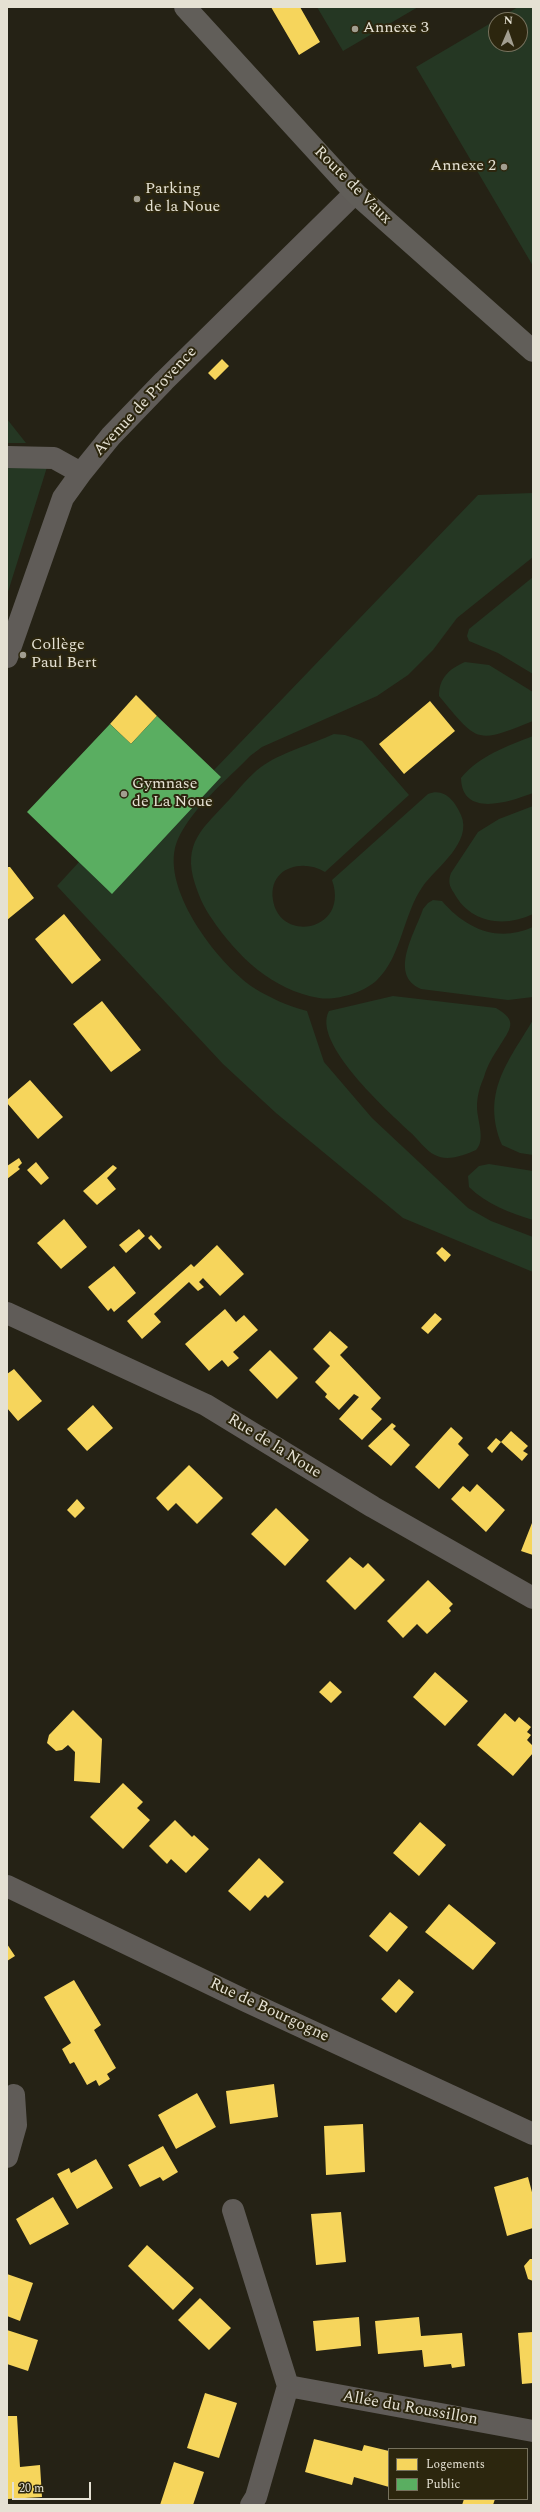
<!DOCTYPE html>
<html>
<head>
<meta charset="utf-8">
<style>
  body { margin:0 }
  #map { position:relative; width:540px; height:2512px; overflow:hidden; background:#252215; font-family:Spectral,serif }
  canvas { display:block }
  .frame { position:absolute; inset:0; border:8px solid #e5e1d3; pointer-events:none }
  .legend { position:absolute; left:388px; top:2448px; width:140px; height:52px; box-sizing:border-box; background:#2c260e; border:1px solid #76715d; margin:0; padding:5px 7px; list-style:none; font-size:12px; color:#e5e1d3 }
  .legend li { display:flex; align-items:center; gap:8px; height:20px }
  .legend b { width:20px; border:1px solid #76715d }
  .north { position:absolute; left:488px; top:12px; width:40px; height:40px; box-sizing:border-box; background:#2c260e; border:1px solid #76715d; border-radius:50%; rotate:2deg; font-size:11px; font-weight:700; line-height:16px; text-align:center; color:#e5e1d3 }
  .north::after { content:''; display:block; margin:auto; width:14px; height:18px; background:#a29e90; clip-path:polygon(50% 0,100% 100%,50% 72%,0 100%) }
  .scale { position:absolute; left:12px; top:2482px; width:79px; height:18px; box-sizing:border-box; border:2px solid #e5e1d3; border-top:0; padding-left:5px; font-size:12px; line-height:14px; white-space:nowrap; color:#e5e1d3; -webkit-text-stroke:3px #2c260e; paint-order:stroke }
</style>
</head>
<body>
<div id="map">
<canvas width="540" height="2512"></canvas>
<div class="frame"></div>
<ul class="legend">
<li><b style="height:11px;background:#f6d55c"></b>Logements</li>
<li><b style="height:11px;background:#5aae61"></b>Public</li>
</ul>
<div class="north">N</div>
<div class="scale">20 m</div>
</div>
<script>
const ctx = document.querySelector('canvas').getContext('2d');
ctx.lineJoin = 'round';
function fill(path, color) {
  ctx.fillStyle = color;
  ctx.fill(path, 'evenodd');
}
function stroke(path, color, width, dash) {
  ctx.strokeStyle = color;
  ctx.lineWidth = width;
  ctx.lineCap = dash ? 'butt' : 'round';
  ctx.setLineDash(dash || []);
  ctx.stroke(path);
}
function label(font, color, halo, rows, align = 'center') {
  ctx.font = font + ' Spectral,serif';
  ctx.lineWidth = 4;
  ctx.setLineDash([]);
  ctx.textBaseline = 'middle';
  ctx.strokeStyle = halo;
  ctx.fillStyle = color;
  for (const [text, x, y, turn = 0] of rows) {
    ctx.save();
    ctx.translate(x, y);
    ctx.rotate((+turn || 0) * Math.PI / 180);
    ctx.textAlign = isNaN(turn) ? turn : align;
    if (halo) ctx.strokeText(text, 0, 0);
    ctx.fillText(text, 0, 0);
    ctx.restore();
  }
}
const green = new Path2D(`
  M 317,7 L 418,7 L 343,51 Z
  M 518,7 L 533,7 L 533,266 L 416,67 L 496,20 L 496,44 L 520,44 L 520,20 L 496,20 Z
  M 7,419 L 26,443 L 7,443 Z
  M 7,463 L 48,464 L 7,595 Z
  M 533,493 L 533,557 L 457,618 L 433,650 L 408,675 L 377,696 L 262,747 L 250,756 C 226,781 193,807 178,839 C 157,885 217,963 254,988 C 270,998 288,1006 307,1011 L 324,1062 L 372,1118 L 468,1208 L 491,1221 L 533,1237 L 533,1272 L 403,1218 L 276,1113 L 223,1064 L 57,886 L 79,862 L 221,777 L 214,770 L 478,495 Z
  M 533,577 L 533,674 L 498,653 L 469,641 L 467,636 L 469,629 Z
  M 465,662 L 489,665 L 533,692 L 533,721 C 476,744 478,743 439,696 C 439,678 449,669 465,662 Z
  M 334,734 L 345,735 L 362,741 L 409,795 L 325,872 C 302,858 268,868 273,900 C 280,944 350,931 332,880 L 428,794 C 444,787 455,801 461,815 C 473,842 436,868 423,886 C 403,914 402,956 377,980 C 365,992 336,1001 319,998 C 272,990 237,956 212,919 C 204,908 199,896 195,884 C 182,843 203,828 229,800 C 239,789 249,776 261,767 C 280,753 312,744 334,734 Z
  M 533,736 L 533,793 C 509,802 462,818 461,778 C 479,756 507,746 533,736 Z
  M 533,806 L 533,914 C 504,928 470,923 454,893 C 449,886 448,881 451,873 L 478,832 L 499,819 Z
  M 433,900 L 442,901 C 466,929 498,943 533,927 L 533,997 L 508,1000 L 421,989 C 388,975 415,933 423,909 L 428,903 Z
  M 393,996 L 496,1008 C 519,1021 510,1029 499,1047 C 493,1056 487,1066 484,1077 C 480,1086 477,1096 477,1107 C 477,1120 486,1140 476,1150 C 465,1155 447,1162 435,1155 C 426,1151 418,1139 410,1132 C 389,1112 311,1043 329,1011 Z
  M 533,1020 L 533,1155 L 520,1153 L 502,1145 C 481,1094 507,1063 533,1020 Z
  M 489,1164 L 533,1171 L 533,1220 C 510,1213 486,1204 469,1187 L 468,1176 L 479,1166 Z`);
const homes = new Path2D(`
  M 271,7 L 300,7 L 320,42 L 299,55 Z
  M 222,359 L 229,366 L 215,380 L 208,373 Z
  M 136,695 L 157,716 L 131,744 L 110,724 Z
  M 430,701 L 455,731 L 404,774 L 379,744 Z
  M 7,867 L 10,867 L 34,898 L 7,920 Z
  M 64,914 L 101,960 L 72,984 L 35,939 Z
  M 102,1001 L 141,1050 L 111,1072 L 73,1024 Z
  M 30,1080 L 63,1117 L 38,1139 L 7,1103 L 7,1100 Z
  M 19,1158 L 22,1163 L 18,1167 L 20,1169 L 7,1179 L 7,1166 Z
  M 36,1162 L 49,1178 L 41,1185 L 27,1170 Z
  M 113,1165 L 117,1168 L 107,1178 L 116,1189 L 97,1205 L 83,1191 Z
  M 64,1219 L 87,1247 L 61,1269 L 37,1243 Z
  M 139,1229 L 145,1236 L 126,1253 L 119,1245 Z
  M 151,1235 L 162,1247 L 159,1250 L 148,1238 Z
  M 217,1245 L 244,1274 L 220,1296 L 203,1278 L 199,1282 L 204,1287 L 198,1291 L 189,1282 L 154,1314 L 161,1322 L 142,1339 L 127,1321 L 191,1264 L 194,1267 Z
  M 442,1247 L 451,1255 L 445,1262 L 436,1253 Z
  M 114,1266 L 136,1293 L 114,1312 L 111,1308 L 108,1311 L 88,1287 Z
  M 225,1309 L 236,1322 L 244,1315 L 258,1330 L 233,1352 L 239,1358 L 228,1367 L 222,1360 L 209,1371 L 185,1344 Z
  M 435,1313 L 442,1319 L 428,1334 L 421,1328 Z
  M 330,1331 L 348,1347 L 340,1355 L 381,1398 L 371,1409 L 382,1419 L 362,1440 L 339,1419 L 359,1397 L 354,1394 L 339,1410 L 325,1397 L 327,1394 L 315,1382 L 330,1366 L 313,1349 Z
  M 270,1350 L 298,1378 L 277,1399 L 249,1370 Z
  M 14,1369 L 42,1401 L 18,1421 L 7,1408 L 7,1374 Z
  M 93,1405 L 113,1428 L 87,1451 L 67,1429 Z
  M 392,1423 L 396,1426 L 393,1429 L 410,1445 L 391,1466 L 368,1446 Z
  M 451,1427 L 463,1438 L 458,1444 L 469,1455 L 439,1489 L 415,1467 Z
  M 511,1431 L 528,1446 L 523,1451 L 528,1454 L 522,1461 L 501,1442 Z
  M 496,1438 L 501,1442 L 492,1453 L 487,1448 Z
  M 189,1465 L 223,1498 L 197,1524 L 176,1503 L 168,1511 L 156,1498 Z
  M 477,1484 L 505,1510 L 486,1532 L 451,1499 L 463,1486 L 470,1492 Z
  M 77,1499 L 85,1508 L 75,1518 L 67,1510 Z
  M 276,1508 L 309,1540 L 285,1566 L 251,1534 Z
  M 532,1523 L 533,1524 L 533,1555 L 521,1551 Z
  M 350,1557 L 363,1568 L 368,1563 L 385,1580 L 355,1610 L 326,1581 Z
  M 428,1580 L 453,1604 L 449,1608 L 451,1611 L 427,1634 L 417,1624 L 403,1638 L 387,1621 Z
  M 435,1672 L 468,1701 L 445,1726 L 413,1697 Z
  M 330,1681 L 342,1692 L 331,1703 L 319,1692 Z
  M 73,1710 L 102,1739 L 100,1783 L 74,1781 L 75,1752 L 68,1745 L 62,1750 L 56,1751 L 47,1743 L 49,1735 Z
  M 505,1713 L 515,1722 L 519,1717 L 531,1727 L 527,1732 L 531,1735 L 527,1740 L 533,1746 L 533,1753 L 513,1776 L 477,1745 Z
  M 123,1783 L 143,1802 L 137,1808 L 150,1820 L 123,1849 L 90,1817 Z
  M 175,1820 L 192,1837 L 194,1835 L 209,1849 L 186,1873 L 171,1859 L 167,1864 L 149,1846 Z
  M 420,1822 L 446,1845 L 419,1876 L 393,1853 Z
  M 259,1858 L 284,1882 L 268,1898 L 265,1895 L 250,1911 L 228,1891 Z
  M 449,1904 L 496,1943 L 473,1970 L 425,1932 Z
  M 390,1912 L 408,1927 L 387,1952 L 369,1936 Z
  M 7,1944 L 15,1956 L 7,1961 Z
  M 399,1979 L 414,1992 L 396,2013 L 381,1999 Z
  M 74,1980 L 101,2025 L 94,2030 L 116,2068 L 107,2074 L 110,2079 L 99,2086 L 96,2080 L 87,2085 L 74,2062 L 70,2064 L 62,2049 L 71,2043 L 44,1997 Z
  M 274,2084 L 278,2117 L 230,2124 L 226,2091 Z
  M 197,2093 L 216,2127 L 176,2149 L 158,2115 Z
  M 363,2124 L 365,2172 L 326,2175 L 324,2126 Z
  M 163,2146 L 178,2172 L 163,2181 L 160,2177 L 140,2187 L 128,2165 Z
  M 96,2159 L 113,2188 L 77,2209 L 57,2174 L 69,2168 L 71,2173 Z
  M 528,2177 L 533,2196 L 533,2228 L 507,2236 L 494,2187 Z
  M 53,2197 L 69,2224 L 30,2245 L 16,2219 Z
  M 341,2212 L 346,2262 L 316,2265 L 311,2214 Z
  M 147,2245 L 194,2288 L 173,2310 L 128,2266 Z
  M 530,2259 L 533,2259 L 533,2281 L 528,2279 L 524,2266 Z
  M 7,2274 L 33,2283 L 20,2321 L 7,2316 Z
  M 200,2298 L 231,2328 L 209,2350 L 178,2320 Z
  M 359,2317 L 361,2346 L 316,2351 L 313,2321 Z
  M 419,2317 L 421,2336 L 462,2333 L 465,2366 L 452,2368 L 451,2364 L 424,2367 L 422,2350 L 378,2354 L 375,2321 Z
  M 7,2330 L 38,2340 L 28,2371 L 7,2364 Z
  M 533,2332 L 533,2383 L 522,2384 L 518,2333 Z
  M 205,2393 L 237,2403 L 219,2458 L 187,2448 Z
  M 7,2416 L 17,2416 L 20,2467 L 40,2465 L 42,2497 L 8,2499 Z
  M 314,2439 L 362,2451 L 364,2445 L 389,2451 L 389,2487 L 354,2477 L 352,2485 L 305,2472 Z
  M 174,2462 L 204,2472 L 193,2505 L 160,2505 Z
  M 464,2499 L 495,2499 L 493,2505 L 462,2505 Z`);
const public = new Path2D(`
  M 157,716 L 221,777 L 112,894 L 27,812 L 110,724 L 131,744 Z`);
const street = new Path2D(`
  M 7,457 L 54,458 L 81,473
  M 7,657 L 63,498 L 81,473 L 111,436 L 164,381 L 355,193
  M 7,1313 L 206,1405 L 373,1507 L 533,1598
  M 7,1886 L 246,2001 L 533,2134
  M 7,2157 L 16,2125 L 14,2095
  M 233,2210 L 288,2386 L 256,2497 L 251,2505
  M 288,2386 L 533,2431`);
const secondary = new Path2D(`
  M 185,7 L 355,193 L 533,351`);
const markers = [
  [355,29,4,"#a29e90"],
  [504,167,4,"#a29e90"],
  [137,199,4,"#a29e90"],
  [23,655,4,"#a29e90"],
  [124,794,4,"#a29e90"]
];
const poiNames = [
  ["Annexe 3",363,29],
  ["Annexe 2",496,167,"right"],
  ["Parking",145,190],
  ["de la Noue",145,208],
  ["Collège",31,646],
  ["Paul Bert",31,664],
  ["Gymnase",132,785],
  ["de La Noue",132,803]
];
const streetNames = [
  ["Route de Vaux",352,186,45],
  ["Avenue de Provence",146,402,-47],
  ["Rue de la Noue",274,1447,32],
  ["Rue de Bourgogne",269,2011,25],
  ["Allée du Roussillon",410,2409,10]
];
fill(green, '#253723');
fill(homes, '#f6d55c');
fill(public, '#5aae61');
stroke(street, '#605c58', 22);
stroke(secondary, '#615e59', 22);
for (const [x, y, r, color] of markers) {
  const dot = new Path2D();
  dot.arc(x, y, r, 0, 2 * Math.PI);
  ctx.fillStyle = color;
  ctx.fill(dot);
  stroke(dot, '#2c260e', 1.5);
}
label('16px', '#e5e1d3', '#2c260e', poiNames, 'left');
label('16px', '#e5e1d3', '#2c260e', streetNames);
</script>
</body>
</html>
